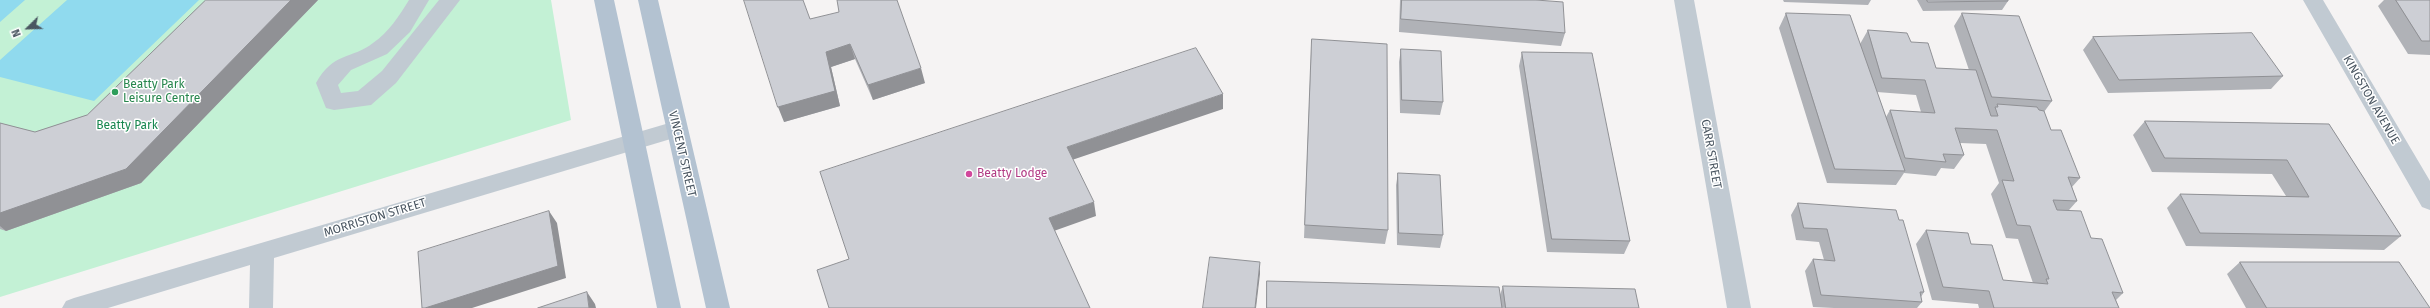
<!DOCTYPE html>
<html>
<head>
<meta charset="utf-8">
<style>
  body { margin:0 }
  #map { position:relative; width:2430px; height:308px; overflow:hidden; background:#f5f3f3; font-family:"Fira Sans",sans-serif }
  canvas { display:block }
  .north { position:absolute; left:8px; top:8px; width:40px; height:40px; -webkit-text-stroke:3px #fff; paint-order:stroke; rotate:247deg; font-size:11px; font-weight:700; line-height:16px; text-align:center; color:#4a5661 }
  .north::after { content:''; display:block; margin:auto; width:14px; height:18px; background:#4a5661; clip-path:polygon(50% 0,100% 100%,50% 72%,0 100%) }
</style>
</head>
<body>
<div id="map">
<canvas width="2430" height="308"></canvas>
<div class="north">N</div>
</div>
<script>
const ctx = document.querySelector('canvas').getContext('2d');
ctx.lineJoin = 'round';
function fill(path, color) {
  ctx.fillStyle = color;
  ctx.fill(path, 'evenodd');
}
function stroke(path, color, width, dash) {
  ctx.strokeStyle = color;
  ctx.lineWidth = width;
  ctx.lineCap = dash ? 'butt' : 'round';
  ctx.setLineDash(dash || []);
  ctx.stroke(path);
}
function label(font, color, halo, rows, align = 'center') {
  ctx.font = font + ' "Fira Sans",sans-serif';
  ctx.lineWidth = 3;
  ctx.setLineDash([]);
  ctx.textBaseline = 'middle';
  ctx.strokeStyle = halo;
  ctx.fillStyle = color;
  for (const [text, x, y, turn = 0] of rows) {
    ctx.save();
    ctx.translate(x, y);
    ctx.rotate((+turn || 0) * Math.PI / 180);
    ctx.textAlign = isNaN(turn) ? turn : align;
    if (halo) ctx.strokeText(text, 0, 0);
    ctx.fillText(text, 0, 0);
    ctx.restore();
  }
}
const green = new Path2D(`
  M 0,0 L 551,0 L 571,120 L 0,297 Z`);
const water = new Path2D(`
  M 0,0 L 25,0 L 0,22 Z
  M 67,0 L 199,0 L 94,101 L 0,77 L 0,60 Z`);
const minor = new Path2D(`
  M 409,0 L 429,0 L 410,32 L 387,54 L 351,70 L 338,85 L 341,93 L 358,91 L 382,71 L 439,0 L 460,0 L 396,83 L 371,105 L 334,110 L 326,108 L 316,83 C 334,51 351,60 373,43 C 389,32 399,16 409,0 Z
  M 1674,0 L 1694,0 L 1751,308 L 1727,308 Z
  M 2303,0 L 2323,0 L 2430,181 L 2430,210 L 2422,207 Z
  M 676,121 L 684,123 L 687,129 L 684,135 L 274,258 L 273,308 L 249,308 L 250,265 L 108,308 L 62,308 L 66,301 L 74,298 Z`);
const major = new Path2D(`
  M 594,0 L 614,0 L 681,308 L 657,308 Z
  M 638,0 L 658,0 L 730,308 L 706,308 Z`);
const wall = new Path2D(`
  M 206,0 L 318,0 L 141,183 L 6,231 L 0,229 L 0,123 L 35,132 L 87,115 Z
  M 1400,0 L 1536,0 L 1565,33 L 1561,46 L 1399,32 Z
  M 1783,0 L 1871,0 L 1868,5 L 1784,2 Z
  M 1917,0 L 2008,0 L 2008,1 L 2002,10 L 1923,11 Z
  M 2384,0 L 2430,0 L 2430,55 L 2408,54 L 2378,6 Z
  M 1786,13 L 1860,44 L 1868,30 L 1911,42 L 1936,68 L 1969,70 L 1954,26 L 1962,13 L 2052,101 L 2044,112 L 2051,130 L 2080,178 L 2072,187 L 2077,201 L 2069,210 L 2091,238 L 2123,293 L 2116,300 L 2119,308 L 1979,308 L 1978,304 L 1932,300 L 1916,244 L 1926,230 L 1971,244 L 2003,280 L 2033,283 L 2018,239 L 2006,238 L 1991,194 L 1999,183 L 1986,144 L 1960,143 L 1964,155 L 1954,169 L 1941,168 L 1936,176 L 1904,173 L 1896,185 L 1827,183 L 1779,28 ZM 1877,92 L 1916,95 L 1921,112 L 1890,110 L 1886,117 Z
  M 810,19 L 925,83 L 873,100 L 855,59 L 831,67 L 840,106 L 784,122 Z
  M 2093,37 L 2283,76 L 2271,89 L 2108,93 L 2083,50 Z
  M 1312,39 L 1388,230 L 1385,244 L 1304,238 L 1311,54 Z
  M 1401,49 L 1443,102 L 1440,115 L 1400,113 L 1399,62 Z
  M 1522,52 L 1630,241 L 1624,254 L 1547,252 L 1519,66 Z
  M 2145,121 L 2329,124 L 2401,236 L 2384,250 L 2186,246 L 2167,208 L 2180,194 L 2286,196 L 2272,174 L 2152,172 L 2133,135 Z
  M 1398,173 L 1443,235 L 1440,248 L 1397,245 L 1396,185 Z
  M 1798,203 L 1899,220 L 1924,292 L 1921,297 L 1922,302 L 1917,308 L 1834,308 L 1813,307 L 1805,271 L 1813,259 L 1824,260 L 1819,242 L 1796,240 L 1791,215 Z
  M 2240,262 L 2430,308 L 2246,308 L 2227,274 Z
  M 1267,281 L 1500,295 L 1503,286 L 1639,308 L 1266,308 Z`);
const shadedWall = new Path2D(`
  M 291,0 L 318,0 L 141,183 L 6,231 L 0,226 L 0,213 Z
  M 850,44 L 855,59 L 831,67 L 840,106 L 784,122 L 778,107 L 826,52 Z
  M 921,68 L 925,83 L 873,100 L 868,85 Z
  M 1223,94 L 1223,109 L 1069,161 L 1067,147 Z
  M 1094,202 L 1096,216 L 1051,232 L 1049,218 Z
  M 549,211 L 557,223 L 566,278 L 472,308 L 425,308 Z
  M 1260,262 L 1260,274 L 1256,308 L 1255,308 Z
  M 587,292 L 595,304 L 596,308 L 589,308 Z`);
const building = new Path2D(`
  M 206,0 L 291,0 L 126,169 L 0,213 L 0,123 L 35,132 L 87,115 Z
  M 744,0 L 803,0 L 810,19 L 839,12 L 837,0 L 897,0 L 921,68 L 868,85 L 850,44 L 826,52 L 835,91 L 778,107 Z
  M 1402,0 L 1536,0 L 1563,2 L 1565,33 L 1401,19 Z
  M 1927,0 L 2008,0 L 2008,1 L 1928,2 Z
  M 2396,0 L 2430,0 L 2430,41 L 2422,41 Z
  M 1786,13 L 1850,15 L 1905,171 L 1835,169 Z
  M 1962,13 L 2019,16 L 2052,101 L 1992,97 Z
  M 1868,30 L 1907,33 L 1911,42 L 1928,43 L 1936,68 L 1976,70 L 1991,116 L 1998,116 L 1995,107 L 1998,107 L 1997,104 L 2037,107 L 2039,110 L 2044,111 L 2051,130 L 2061,130 L 2080,178 L 2068,177 L 2077,201 L 2053,200 L 2057,210 L 2081,211 L 2091,238 L 2102,239 L 2123,293 L 2112,292 L 2119,308 L 1994,308 L 1989,291 L 1943,287 L 1926,230 L 1968,233 L 1971,244 L 1992,245 L 2003,280 L 2048,284 L 2046,279 L 2049,279 L 2030,226 L 2017,225 L 2002,180 L 2014,181 L 1997,130 L 1955,128 L 1964,155 L 1943,154 L 1946,162 L 1905,158 L 1890,110 L 1935,113 L 1925,80 L 1882,78 Z
  M 2252,33 L 2283,76 L 2119,80 L 2093,37 Z
  M 1312,39 L 1387,44 L 1388,230 L 1305,225 Z
  M 1196,48 L 1223,94 L 1067,147 L 1094,202 L 1049,218 L 1090,308 L 829,308 L 817,270 L 849,259 L 820,172 Z
  M 1401,49 L 1441,51 L 1443,102 L 1402,100 Z
  M 1522,52 L 1592,53 L 1630,241 L 1552,239 Z
  M 2145,121 L 2329,124 L 2401,236 L 2200,233 L 2180,194 L 2309,197 L 2287,160 L 2165,158 Z
  M 1398,173 L 1440,175 L 1443,235 L 1399,233 Z
  M 1798,203 L 1896,210 L 1899,220 L 1903,220 L 1924,292 L 1920,292 L 1922,302 L 1821,295 L 1813,259 L 1835,261 L 1827,229 L 1804,228 Z
  M 549,211 L 558,266 L 425,308 L 422,308 L 418,252 Z
  M 1210,257 L 1260,262 L 1255,308 L 1203,308 Z
  M 2240,262 L 2399,262 L 2430,308 L 2267,308 Z
  M 1267,281 L 1499,287 L 1502,308 L 1267,308 Z
  M 1503,286 L 1635,289 L 1639,308 L 1506,308 Z
  M 587,292 L 589,308 L 538,308 Z`);
const markers = [
  [115,92,4,"#2e9e5b"],
  [969,174,4,"#d1479c"]
];
const leisureNames = [
  ["Beatty Park",123,85],
  ["Leisure Centre",123,99]
];
const streetNames = [
  ["KINGSTON AVENUE",2371,100,60],
  ["VINCENT STREET",682,154,77],
  ["CARR STREET",1711,154,80],
  ["MORRISTON STREET",375,218,-17]
];
const parkNames = [
  ["Beatty Park",127,126]
];
const hotelNames = [
  ["Beatty Lodge",977,174]
];
fill(green, '#c3f1d5');
fill(water, '#90daee');
fill(minor, '#c1cad2');
fill(major, '#b3c2d1');
fill(wall, '#b0b2b7');
fill(shadedWall, '#909195');
fill(building, '#cdcfd5');
stroke(building, '#909195', 1);
for (const [x, y, r, color] of markers) {
  const dot = new Path2D();
  dot.arc(x, y, r, 0, 2 * Math.PI);
  ctx.fillStyle = color;
  ctx.fill(dot);
  stroke(dot, '#fff', 1.5);
}
label('12px', '#27864d', '#fff', leisureNames, 'left');
label('12px', '#4a5661', '#fff', streetNames);
label('12px', '#17864f', '#fff', parkNames);
label('12px', '#b23c85', '#fff', hotelNames, 'left');
</script>
</body>
</html>
